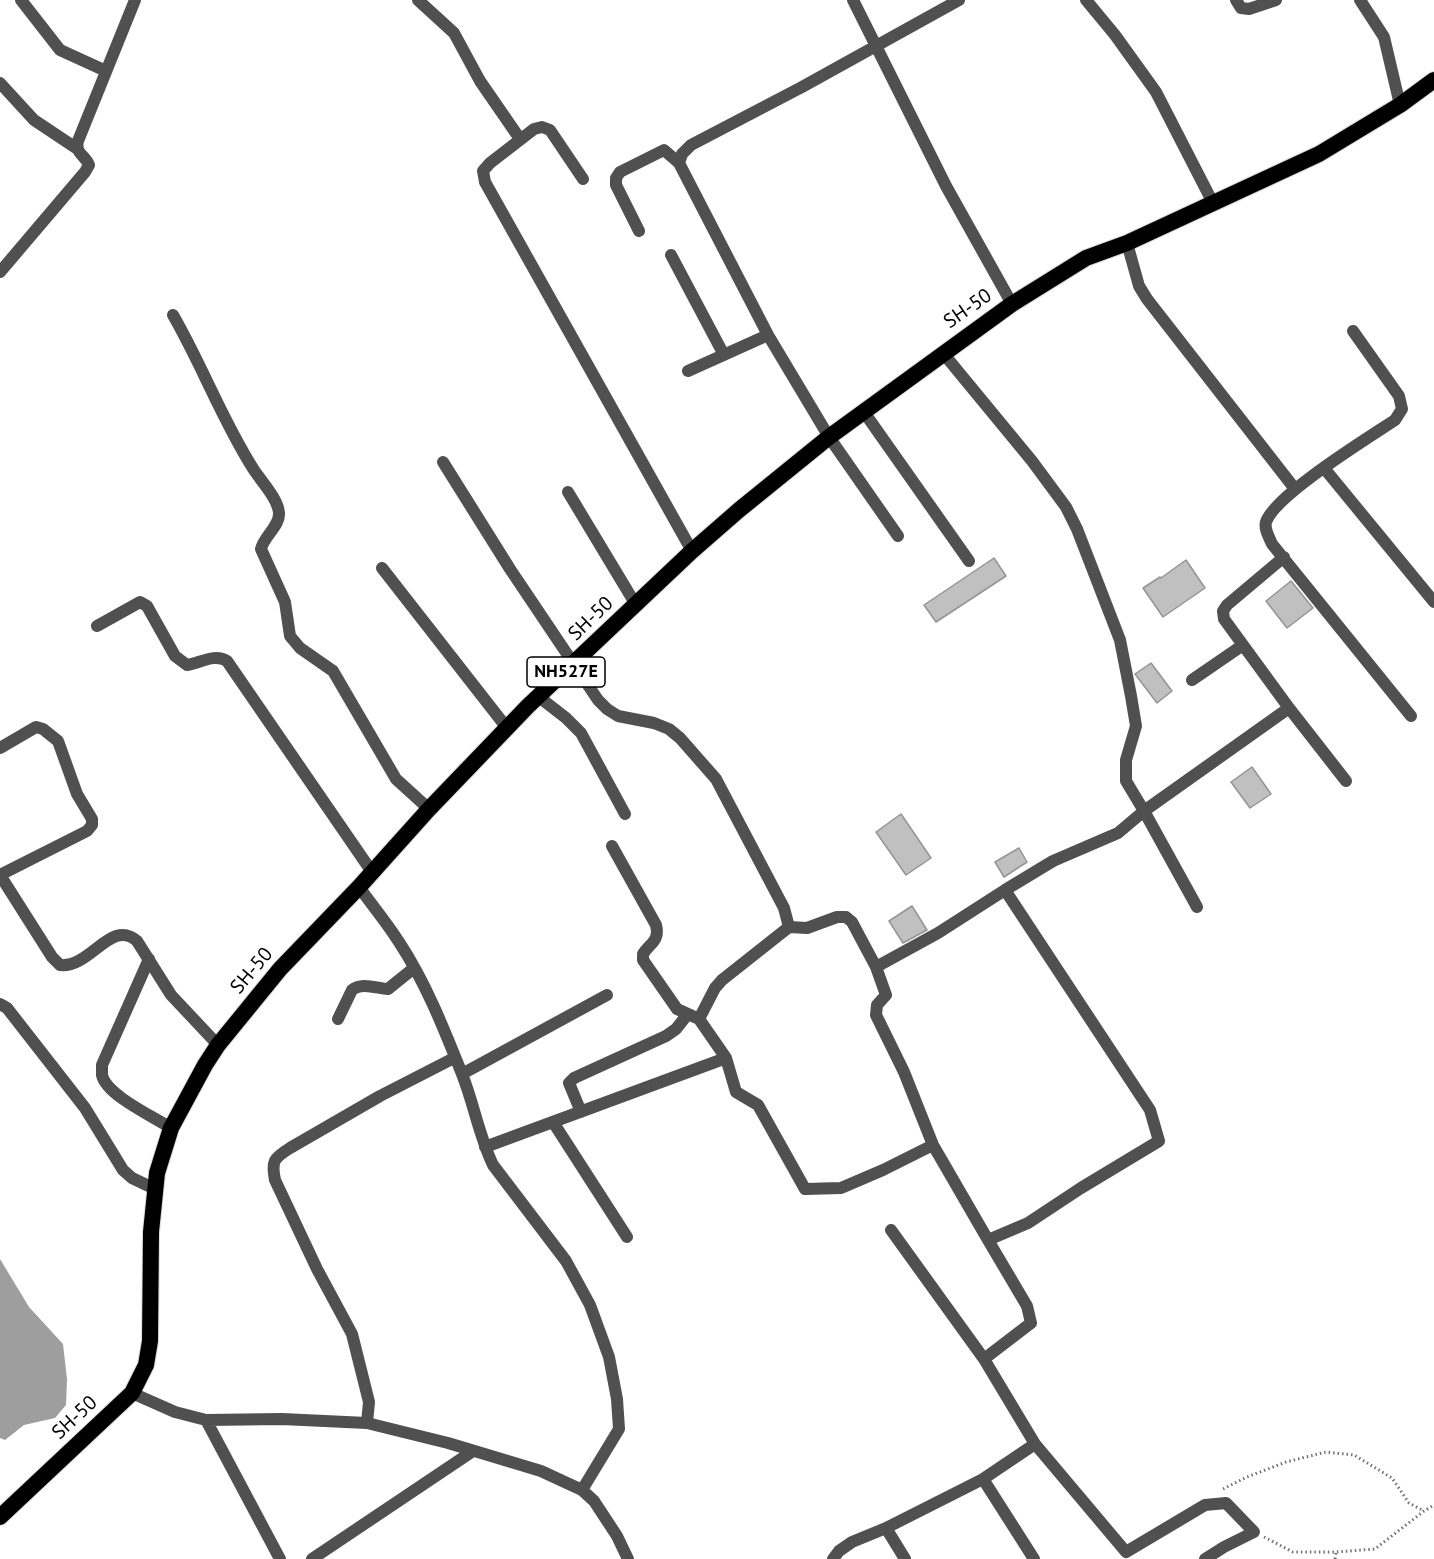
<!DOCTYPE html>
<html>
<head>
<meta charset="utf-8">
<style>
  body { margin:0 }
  canvas { display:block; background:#fff }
</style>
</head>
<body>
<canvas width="1434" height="1559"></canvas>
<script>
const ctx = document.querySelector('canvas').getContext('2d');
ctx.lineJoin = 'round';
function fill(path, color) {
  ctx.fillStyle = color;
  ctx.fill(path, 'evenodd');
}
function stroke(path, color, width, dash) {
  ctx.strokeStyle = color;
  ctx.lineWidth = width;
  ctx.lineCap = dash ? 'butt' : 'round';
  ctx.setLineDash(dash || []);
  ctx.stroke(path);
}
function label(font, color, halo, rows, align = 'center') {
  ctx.font = font + ' "PT Sans",sans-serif';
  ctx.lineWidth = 4.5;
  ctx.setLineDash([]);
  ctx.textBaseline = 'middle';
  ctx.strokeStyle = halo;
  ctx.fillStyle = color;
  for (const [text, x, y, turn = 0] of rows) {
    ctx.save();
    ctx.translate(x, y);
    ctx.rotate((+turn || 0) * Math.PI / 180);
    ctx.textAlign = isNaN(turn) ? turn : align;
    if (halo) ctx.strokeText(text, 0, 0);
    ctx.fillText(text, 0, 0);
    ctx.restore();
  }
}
const water = new Path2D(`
  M 0,1259 L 29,1307 L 63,1344 L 67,1379 L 66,1405 L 55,1418 L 24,1425 L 5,1440 L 0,1438 Z`);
const building = new Path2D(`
  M 994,558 L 1006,576 L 936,622 L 924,605 Z
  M 1186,560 L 1205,588 L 1163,617 L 1143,588 L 1160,577 L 1161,578 Z
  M 1291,581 L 1313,608 L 1287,628 L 1266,601 Z
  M 1151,663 L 1172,691 L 1157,703 L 1135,674 Z
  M 1252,767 L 1271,794 L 1250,808 L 1231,782 Z
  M 901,814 L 931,858 L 906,875 L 876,832 Z
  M 1019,848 L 1027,862 L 1004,877 L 995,862 Z
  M 912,906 L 927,930 L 903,943 L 889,921 Z`);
const path = new Path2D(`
  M 1223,1489 L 1247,1477 L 1286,1462 L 1326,1452 L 1354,1455 L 1392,1478 L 1409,1503 L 1424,1511
  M 1264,1537 L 1293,1552 L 1336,1552 L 1375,1549 L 1424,1511 L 1434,1505
  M 1335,1559 L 1336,1552`);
const minor = new Path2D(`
  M 21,0 L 60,50 L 106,71
  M 418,0 L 454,33 L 480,81 L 520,139
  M 853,0 L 876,46 L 802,87 L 691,145 L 682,154 L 679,163 L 768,335 L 829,437 L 898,536
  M 959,0 L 876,46 L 946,186 L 1012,304
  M 1086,0 L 1115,35 L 1156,92 L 1213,203
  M 1236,0 L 1241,8 L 1249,9 L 1276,0
  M 1360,0 L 1384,37 L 1400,105
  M 0,83 L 34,120 L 76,148
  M 583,179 L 550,130 L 542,127 L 534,129 L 490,163 L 483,171 L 485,182 L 692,551
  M 639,231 L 616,185 L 616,178 L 620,172 L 664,150 L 679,163
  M 1127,243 L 1139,286 L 1147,299 L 1295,489
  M 671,255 L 724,355
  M 0,272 L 85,172 L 89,165 C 85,155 75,154 78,141 L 135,0
  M 173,315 C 202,365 223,422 254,470 C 262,482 278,499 279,513 C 280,526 264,536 261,549 L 285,602 L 290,636 L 300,648 L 333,671 L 396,779 L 429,809
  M 1353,331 L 1399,396 L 1402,409 L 1395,420 C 1368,438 1275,495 1266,522 C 1264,529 1269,537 1272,544 L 1411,716
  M 943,353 L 1032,461 L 1066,507 L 1077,529 L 1120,640 L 1131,696 L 1136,726 L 1126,760 L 1126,781 L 1144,811 L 1197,907
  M 688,371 L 768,335
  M 864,412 L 969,561
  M 443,462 L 510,569 L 598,700 L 607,709 L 618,716 L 654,723 L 669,729 L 680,738 L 716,779 L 784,908 L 789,927 L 807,928 L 837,917 L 846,917 L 852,922 L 876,967 L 886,995 L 877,1005 L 876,1015 L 904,1072 L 933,1145 L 988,1240 L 1028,1223 L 1081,1188 L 1159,1141 L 1150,1110 L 1005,890 L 938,933 L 876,967
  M 1324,468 L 1434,602
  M 568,492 L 636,605
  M 382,568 L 507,728
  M 97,626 L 140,602 L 147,606 L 175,656 L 187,665 C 200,663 215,653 227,661 L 372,872
  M 1192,680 L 1243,645
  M 539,697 L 566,718 L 581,733 L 625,814
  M 1289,708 L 1346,781
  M 0,748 L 36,727 L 43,729 L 58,741 L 77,794 L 92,819 L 92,825 L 87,831 L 0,875 L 52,957 L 60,965 C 91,968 111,918 137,941 L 171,995 L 218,1045
  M 612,846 L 656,925 C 660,941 650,943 643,954 L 643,960 L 677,1009 L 699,1019
  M 359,887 C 372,905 387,923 399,942 C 426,983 444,1029 462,1074 C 474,1104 479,1136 493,1165 L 566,1261 L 590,1305 L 609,1357 L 617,1399 L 619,1429 L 582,1490
  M 1005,890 L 1053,861 L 1118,833 L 1144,811 L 1289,708 L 1224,619 L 1223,611 L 1227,605 L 1284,557
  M 789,927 L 722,980 L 715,988 L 699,1019 L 726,1058 L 736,1092 L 758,1105 L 805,1189 L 841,1188 L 883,1170 L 933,1145
  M 149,959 L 102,1065 C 102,1066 102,1074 102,1075 C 106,1095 154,1117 171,1128
  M 0,1004 L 7,1008 L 85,1108 L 123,1170 L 132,1178 L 155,1189
  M 338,1019 L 352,990 C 361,982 376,988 388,989 L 414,968
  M 462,1074 L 607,995
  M 581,1112 L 569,1083 L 574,1078 L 666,1036 L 676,1029 L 687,1015
  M 553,1122 L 627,1237
  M 485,1147 L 726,1058
  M 891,1230 L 984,1359
  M 988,1240 L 1027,1306 L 1031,1323 L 984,1359 L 1035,1444 L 1126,1552 L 1205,1505 L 1226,1503 L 1254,1532 L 1224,1547 L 1205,1559
  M 132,1393 L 175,1412 L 206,1420 L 282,1419 L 367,1423 L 448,1443 L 541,1471 L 582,1490 L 594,1501 L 617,1536 L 628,1559
  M 206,1420 L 280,1559
  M 367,1423 L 369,1402 L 352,1334 L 317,1269 L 275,1180 C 271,1161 274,1158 290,1148 L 380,1096 L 454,1058
  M 983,1479 L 1034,1559
  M 886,1528 L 905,1559
  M 312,1559 L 473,1451
  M 833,1559 L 839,1551 L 852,1542 L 886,1528 L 983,1479 L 1035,1444`);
const trunk = new Path2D(`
  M 0,1517 L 132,1393 L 146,1365 L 150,1341 L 151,1232 L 157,1173 L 171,1128 L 205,1065 L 218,1045 L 280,969 L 359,887 L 429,809 L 528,706 L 692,551 L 739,510 L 829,437 L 1012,304 L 1086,258 L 1127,243 L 1319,154 L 1400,105 L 1434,80`);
const shields = [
  [566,672,78]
];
const shieldNames = [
  ["NH527E",566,672]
];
const streetNames = [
  ["SH-50",968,309,-35],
  ["SH-50",591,619,-44],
  ["SH-50",252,971,-50],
  ["SH-50",75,1418,-43]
];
fill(water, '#9e9e9e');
fill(building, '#c0c0c0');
stroke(building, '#949494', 1.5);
stroke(trunk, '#dbdbdb', 18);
stroke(path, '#727272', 3, [1.5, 3]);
stroke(minor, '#505050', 12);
stroke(trunk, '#000', 16);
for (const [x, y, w] of shields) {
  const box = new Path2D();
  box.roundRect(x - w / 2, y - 15, w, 30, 4.5);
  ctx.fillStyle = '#fff';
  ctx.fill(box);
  stroke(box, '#000', 1.5);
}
label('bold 18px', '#000', null, shieldNames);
label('20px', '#000', '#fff', streetNames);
</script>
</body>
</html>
